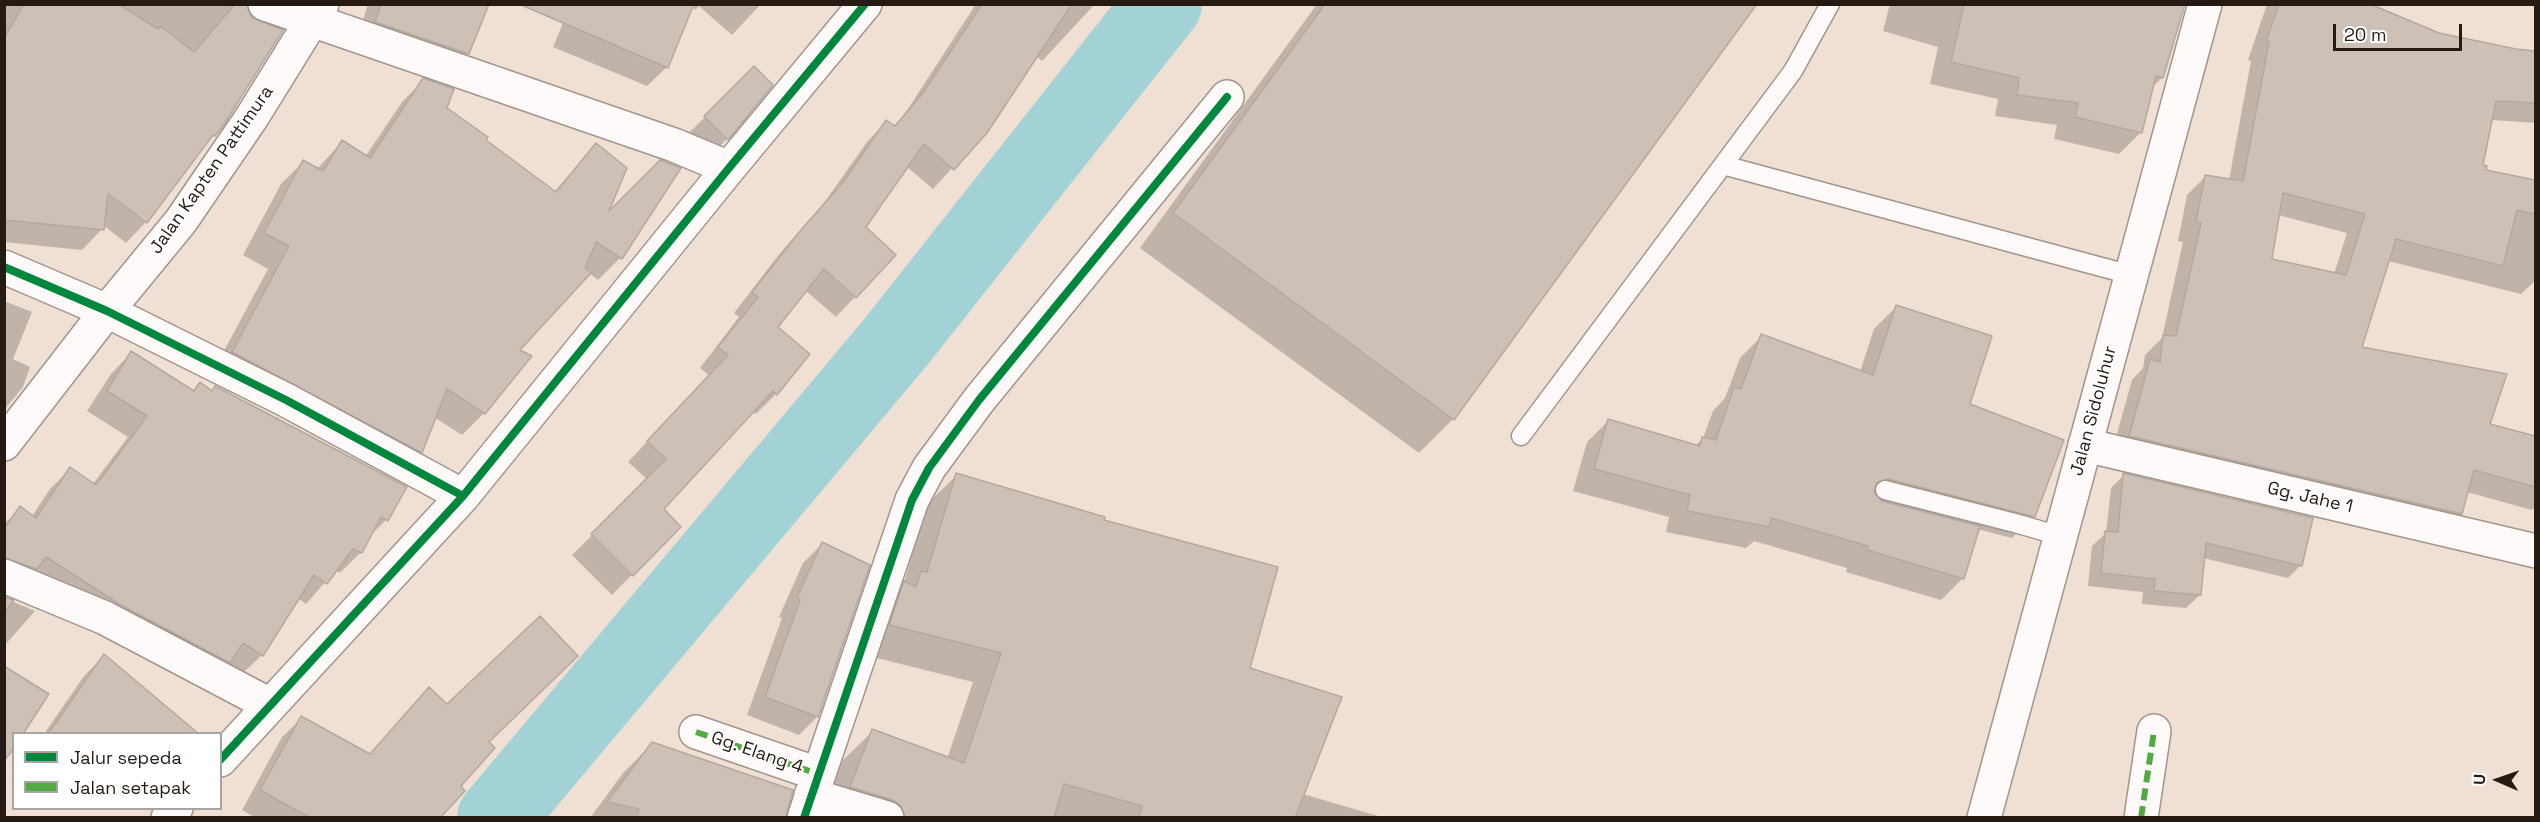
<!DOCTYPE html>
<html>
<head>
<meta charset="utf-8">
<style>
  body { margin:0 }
  #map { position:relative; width:2540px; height:822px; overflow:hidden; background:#f0e0d4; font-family:"Space Grotesk",sans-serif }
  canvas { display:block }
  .frame { position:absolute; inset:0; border:6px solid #251b13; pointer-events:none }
  .legend { position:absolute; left:12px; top:732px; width:210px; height:78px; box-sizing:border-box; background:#fff; border:2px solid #a8a4a1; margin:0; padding:8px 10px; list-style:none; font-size:18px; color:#251b13 }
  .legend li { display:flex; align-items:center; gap:12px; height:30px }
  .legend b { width:30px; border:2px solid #a8a4a1 }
  .north { position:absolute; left:2468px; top:750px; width:60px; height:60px; -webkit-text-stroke:4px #fff; paint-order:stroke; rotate:272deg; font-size:16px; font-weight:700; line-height:24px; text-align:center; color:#251b13 }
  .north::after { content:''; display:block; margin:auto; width:21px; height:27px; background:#251b13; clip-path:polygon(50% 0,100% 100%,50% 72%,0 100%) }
  .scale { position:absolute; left:2333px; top:24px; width:129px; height:27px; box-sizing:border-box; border:3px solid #251b13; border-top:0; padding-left:8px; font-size:18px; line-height:21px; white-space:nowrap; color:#251b13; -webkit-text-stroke:4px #fff; paint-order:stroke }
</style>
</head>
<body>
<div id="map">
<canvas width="2540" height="822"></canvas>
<div class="frame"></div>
<ul class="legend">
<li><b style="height:8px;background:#00873e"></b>Jalur sepeda</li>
<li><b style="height:8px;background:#53a942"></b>Jalan setapak</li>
</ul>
<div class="north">U</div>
<div class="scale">20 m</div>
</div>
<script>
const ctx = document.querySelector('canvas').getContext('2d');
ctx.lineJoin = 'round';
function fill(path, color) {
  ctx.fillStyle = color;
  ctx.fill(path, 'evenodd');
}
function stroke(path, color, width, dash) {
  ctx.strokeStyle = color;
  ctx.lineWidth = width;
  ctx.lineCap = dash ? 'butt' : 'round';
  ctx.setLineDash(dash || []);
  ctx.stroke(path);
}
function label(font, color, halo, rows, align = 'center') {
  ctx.font = font + ' "Space Grotesk",sans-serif';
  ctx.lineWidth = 4.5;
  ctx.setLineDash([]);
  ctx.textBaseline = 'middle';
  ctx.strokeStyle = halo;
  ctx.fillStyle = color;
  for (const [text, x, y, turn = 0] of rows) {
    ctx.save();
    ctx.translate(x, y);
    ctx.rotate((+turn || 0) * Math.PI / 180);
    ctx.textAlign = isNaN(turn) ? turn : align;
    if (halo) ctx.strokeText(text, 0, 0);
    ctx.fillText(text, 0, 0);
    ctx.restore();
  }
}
const shadow = new Path2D(`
  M 4,4 L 288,4 L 277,16 L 245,7 L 214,135 L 199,151 L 146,222 L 126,243 L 103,225 L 102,229 L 82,250 L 4,242 Z
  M 368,4 L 488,4 L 467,54 L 447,74 L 356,43 Z
  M 571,4 L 761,4 L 732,35 L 699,6 L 695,10 L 692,7 L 667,67 L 647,86 L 553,47 Z
  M 976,4 L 1095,4 L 1042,61 L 1036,56 L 986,131 L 933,189 L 906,166 L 864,228 L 855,297 L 836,317 L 805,290 L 776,328 L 776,394 L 756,414 L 753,411 L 662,509 L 679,527 L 612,595 L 572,555 L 648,480 L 628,462 L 709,375 L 700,368 L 739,317 L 734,313 L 781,252 L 824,203 L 867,142 L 886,122 L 893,127 L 904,115 Z
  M 1317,4 L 1755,4 L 1453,419 L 1419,453 L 1140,248 Z
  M 1890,4 L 2185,4 L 2162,78 L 2151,88 L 2141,132 L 2119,154 L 2054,139 L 2057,125 L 1995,116 L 1998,99 L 1930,84 L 1938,47 L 1883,31 Z
  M 2267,4 L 2362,4 L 2439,34 L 2516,51 L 2536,52 L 2536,123 L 2491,120 L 2481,166 L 2484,171 L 2536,181 L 2536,280 L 2521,294 L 2388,261 L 2307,375 L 2536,438 L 2536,506 L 2532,510 L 2467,492 L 2461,514 L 2442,533 L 2111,455 L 2132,380 L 2143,368 L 2145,355 L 2162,338 L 2183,242 L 2178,241 L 2187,195 L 2206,176 L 2229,180 L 2251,61 L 2248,60 ZM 2278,215 L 2347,233 L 2334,274 L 2270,260 Z
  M 754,68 L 771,85 L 727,139 L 706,159 L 684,138 Z
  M 424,80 L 445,109 L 554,192 L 596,145 L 604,218 L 679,169 L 620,258 L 598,280 L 589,273 L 517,350 L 484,413 L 462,435 L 434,417 L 421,452 L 399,474 L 211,375 L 268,269 L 243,255 L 281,184 L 303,162 L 317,169 L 342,142 L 365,157 L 402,102 Z
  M 4,301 L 32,312 L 13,359 L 30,367 L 23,387 L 4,410 Z
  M 1896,307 L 1968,405 L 2034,516 L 2012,538 L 1977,529 L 1963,578 L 1941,600 L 1846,572 L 1847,568 L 1754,541 L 1746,548 L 1666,532 L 1669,517 L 1573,491 L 1587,442 L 1609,420 L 1695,446 L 1703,438 L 1713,411 L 1725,398 L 1740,358 L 1762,336 L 1860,372 L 1874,329 Z
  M 131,353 L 193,392 L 200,384 L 211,392 L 215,387 L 386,520 L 369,537 L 361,552 L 340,573 L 336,570 L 306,604 L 298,598 L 262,655 L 241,675 L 4,585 L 4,524 L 21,508 L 32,516 L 50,489 L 70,469 L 93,484 L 128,437 L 87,411 L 111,374 Z
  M 957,475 L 1103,521 L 1248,669 L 1303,794 L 1385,818 L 822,816 L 843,760 L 873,731 L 947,759 L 973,682 L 861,654 L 876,612 L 904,583 L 927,504 Z
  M 2124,475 L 2301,565 L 2288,578 L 2203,558 L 2200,595 L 2186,608 L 2142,604 L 2143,592 L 2088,586 L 2092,546 L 2106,533 L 2111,488 Z
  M 822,544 L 817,717 L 799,735 L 747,715 L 782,618 L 779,617 L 803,563 Z
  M 4,598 L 35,611 L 4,646 Z
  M 104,656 L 192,734 L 44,734 L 84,676 Z
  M 429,690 L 447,706 L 397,818 L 256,818 L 242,810 L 282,737 L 302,718 L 369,755 Z
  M 652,744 L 785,818 L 590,818 L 623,773 Z`);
const river = new Path2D(`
  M 496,818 L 895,343 L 1163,4`);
const building = new Path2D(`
  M 24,4 L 118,4 L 158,29 L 160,26 L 194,52 L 235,4 L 247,4 L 251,17 L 283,30 L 223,126 L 215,136 L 213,135 L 147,223 L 108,194 L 104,230 L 4,220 L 4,38 Z
  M 381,4 L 489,4 L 469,54 L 375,22 Z
  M 519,4 L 694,4 L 668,68 Z
  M 982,4 L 1072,4 L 987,133 L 954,170 L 924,144 L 866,227 L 896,255 L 856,298 L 824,269 L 778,327 L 810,354 L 777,395 L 773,391 L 664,509 L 681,527 L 633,576 L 591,534 L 666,459 L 647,441 L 728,355 L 718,347 L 758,297 L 752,292 L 801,230 L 844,181 L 886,120 L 895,126 L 923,93 Z
  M 1325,4 L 1757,4 L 1454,420 L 1173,213 Z
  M 1964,4 L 2185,4 L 2163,78 L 2156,76 L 2142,133 L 2075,117 L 2078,103 L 2017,95 L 2019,78 L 1951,62 Z
  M 2279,4 L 2370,4 L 2439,33 L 2516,49 L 2535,51 L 2535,103 L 2496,101 L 2483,165 L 2487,166 L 2486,170 L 2535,180 L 2535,214 L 2517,210 L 2503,266 L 2396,239 L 2362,347 L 2507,374 L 2490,424 L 2535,436 L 2535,487 L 2474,470 L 2462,514 L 2129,436 L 2150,359 L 2160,362 L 2163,335 L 2176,336 L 2201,223 L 2196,222 L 2205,175 L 2243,181 L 2269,42 L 2266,41 ZM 2283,193 L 2365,214 L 2346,275 L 2272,259 Z
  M 754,66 L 773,85 L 728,140 L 704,116 Z
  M 423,78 L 454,89 L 447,108 L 488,137 L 486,140 L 556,192 L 596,143 L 627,168 L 609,211 L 660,160 L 681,168 L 622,259 L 596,242 L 585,268 L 591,273 L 520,350 L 532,356 L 485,414 L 447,389 L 422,453 L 232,352 L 289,246 L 264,233 L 303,160 L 323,171 L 342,140 L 370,158 Z
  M 1896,305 L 1992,336 L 1970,404 L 2064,440 L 2035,517 L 1888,479 L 1877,483 L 1874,492 L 1882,501 L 1980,526 L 1964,579 L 1867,550 L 1868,546 L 1771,518 L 1769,527 L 1687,511 L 1690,495 L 1594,469 L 1608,419 L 1700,446 L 1702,437 L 1716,440 L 1734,387 L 1741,389 L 1761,334 L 1873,375 Z
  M 131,351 L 194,391 L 200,382 L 212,391 L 215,386 L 407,487 L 388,521 L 381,517 L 362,553 L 353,549 L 327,584 L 314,575 L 263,656 L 243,643 L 230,663 L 119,604 L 46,557 L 37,569 L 4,558 L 4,529 L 20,506 L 36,518 L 70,467 L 96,485 L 147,416 L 107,391 Z
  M 956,473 L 1105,517 L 1104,520 L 1278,567 L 1250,668 L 1342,697 L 1295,818 L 1139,818 L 1142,806 L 1064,784 L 1054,818 L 905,818 L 901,806 L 893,800 L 850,787 L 872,729 L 964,763 L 1001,653 L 889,625 L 904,581 L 916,587 L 921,571 L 927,572 Z
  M 2123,473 L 2313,518 L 2302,566 L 2206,543 L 2201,595 L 2154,591 L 2155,579 L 2101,573 L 2105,531 L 2118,532 Z
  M 822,542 L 870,565 L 818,717 L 765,697 L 800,600 L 797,598 Z
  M 4,597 L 14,600 L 4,613 Z
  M 540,616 L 578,656 L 489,742 L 495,748 L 461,786 L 465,791 L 440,818 L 310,818 L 260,790 L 301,716 L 370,754 L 429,687 L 447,704 Z
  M 104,654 L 199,734 L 48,734 Z
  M 4,666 L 49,694 L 23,734 L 14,734 L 14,748 L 4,761 Z
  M 652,742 L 793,790 L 786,818 L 637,818 L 639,809 L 607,802 Z`);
const lane = new Path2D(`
  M 1723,165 L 2131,275
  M 1521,436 L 1793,71 L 1830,4
  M 1885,490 L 2015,523 L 2060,536`);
const street = new Path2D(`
  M 265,4 L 674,145 L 729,168
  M 4,267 L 107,311 L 286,400 L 463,496
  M 2085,445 L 2536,551
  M 4,576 L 105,618 L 270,705
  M 696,732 L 818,774
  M 220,760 L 463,496 L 729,168 L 865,4
  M 811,795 L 887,818
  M 168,818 L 176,808
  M 804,818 L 912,500 L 929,468 L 979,400 L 1227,97
  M 2141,818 L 2154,731`);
const secondary = new Path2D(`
  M 4,444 L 107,311 L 181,221 L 252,117 L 322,4
  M 1984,818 L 2205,4`);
const quiet = new Path2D(`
  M 696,732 L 818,774
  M 2141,818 L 2154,731`);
const cycleway = new Path2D(`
  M 4,267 L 107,311 L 286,400 L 463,496
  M 220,760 L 463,496 L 729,168 L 865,4
  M 804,818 L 912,500 L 929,468 L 979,400 L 1227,97`);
const streetNames = [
  ["Jalan Kapten Pattimura",212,170,-55],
  ["Jalan Sidoluhur",2094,411,-75],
  ["Gg. Jahe 1",2310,498,13],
  ["Gg. Elang 4",757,753,19]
];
fill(shadow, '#0003');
stroke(river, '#a2d2d5', 78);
fill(building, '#ccc0b7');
stroke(building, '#b4a89f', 1.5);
stroke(lane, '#a1958c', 21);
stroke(street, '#a1958c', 36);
stroke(secondary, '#a1958c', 36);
stroke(lane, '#fdfaf9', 18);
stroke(street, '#fdfaf9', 33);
stroke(secondary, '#fdfaf9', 33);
stroke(quiet, '#53a942', 6, [12, 6]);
stroke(cycleway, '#00873e', 8);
label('18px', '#251b13', '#fff', streetNames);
</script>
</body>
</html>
